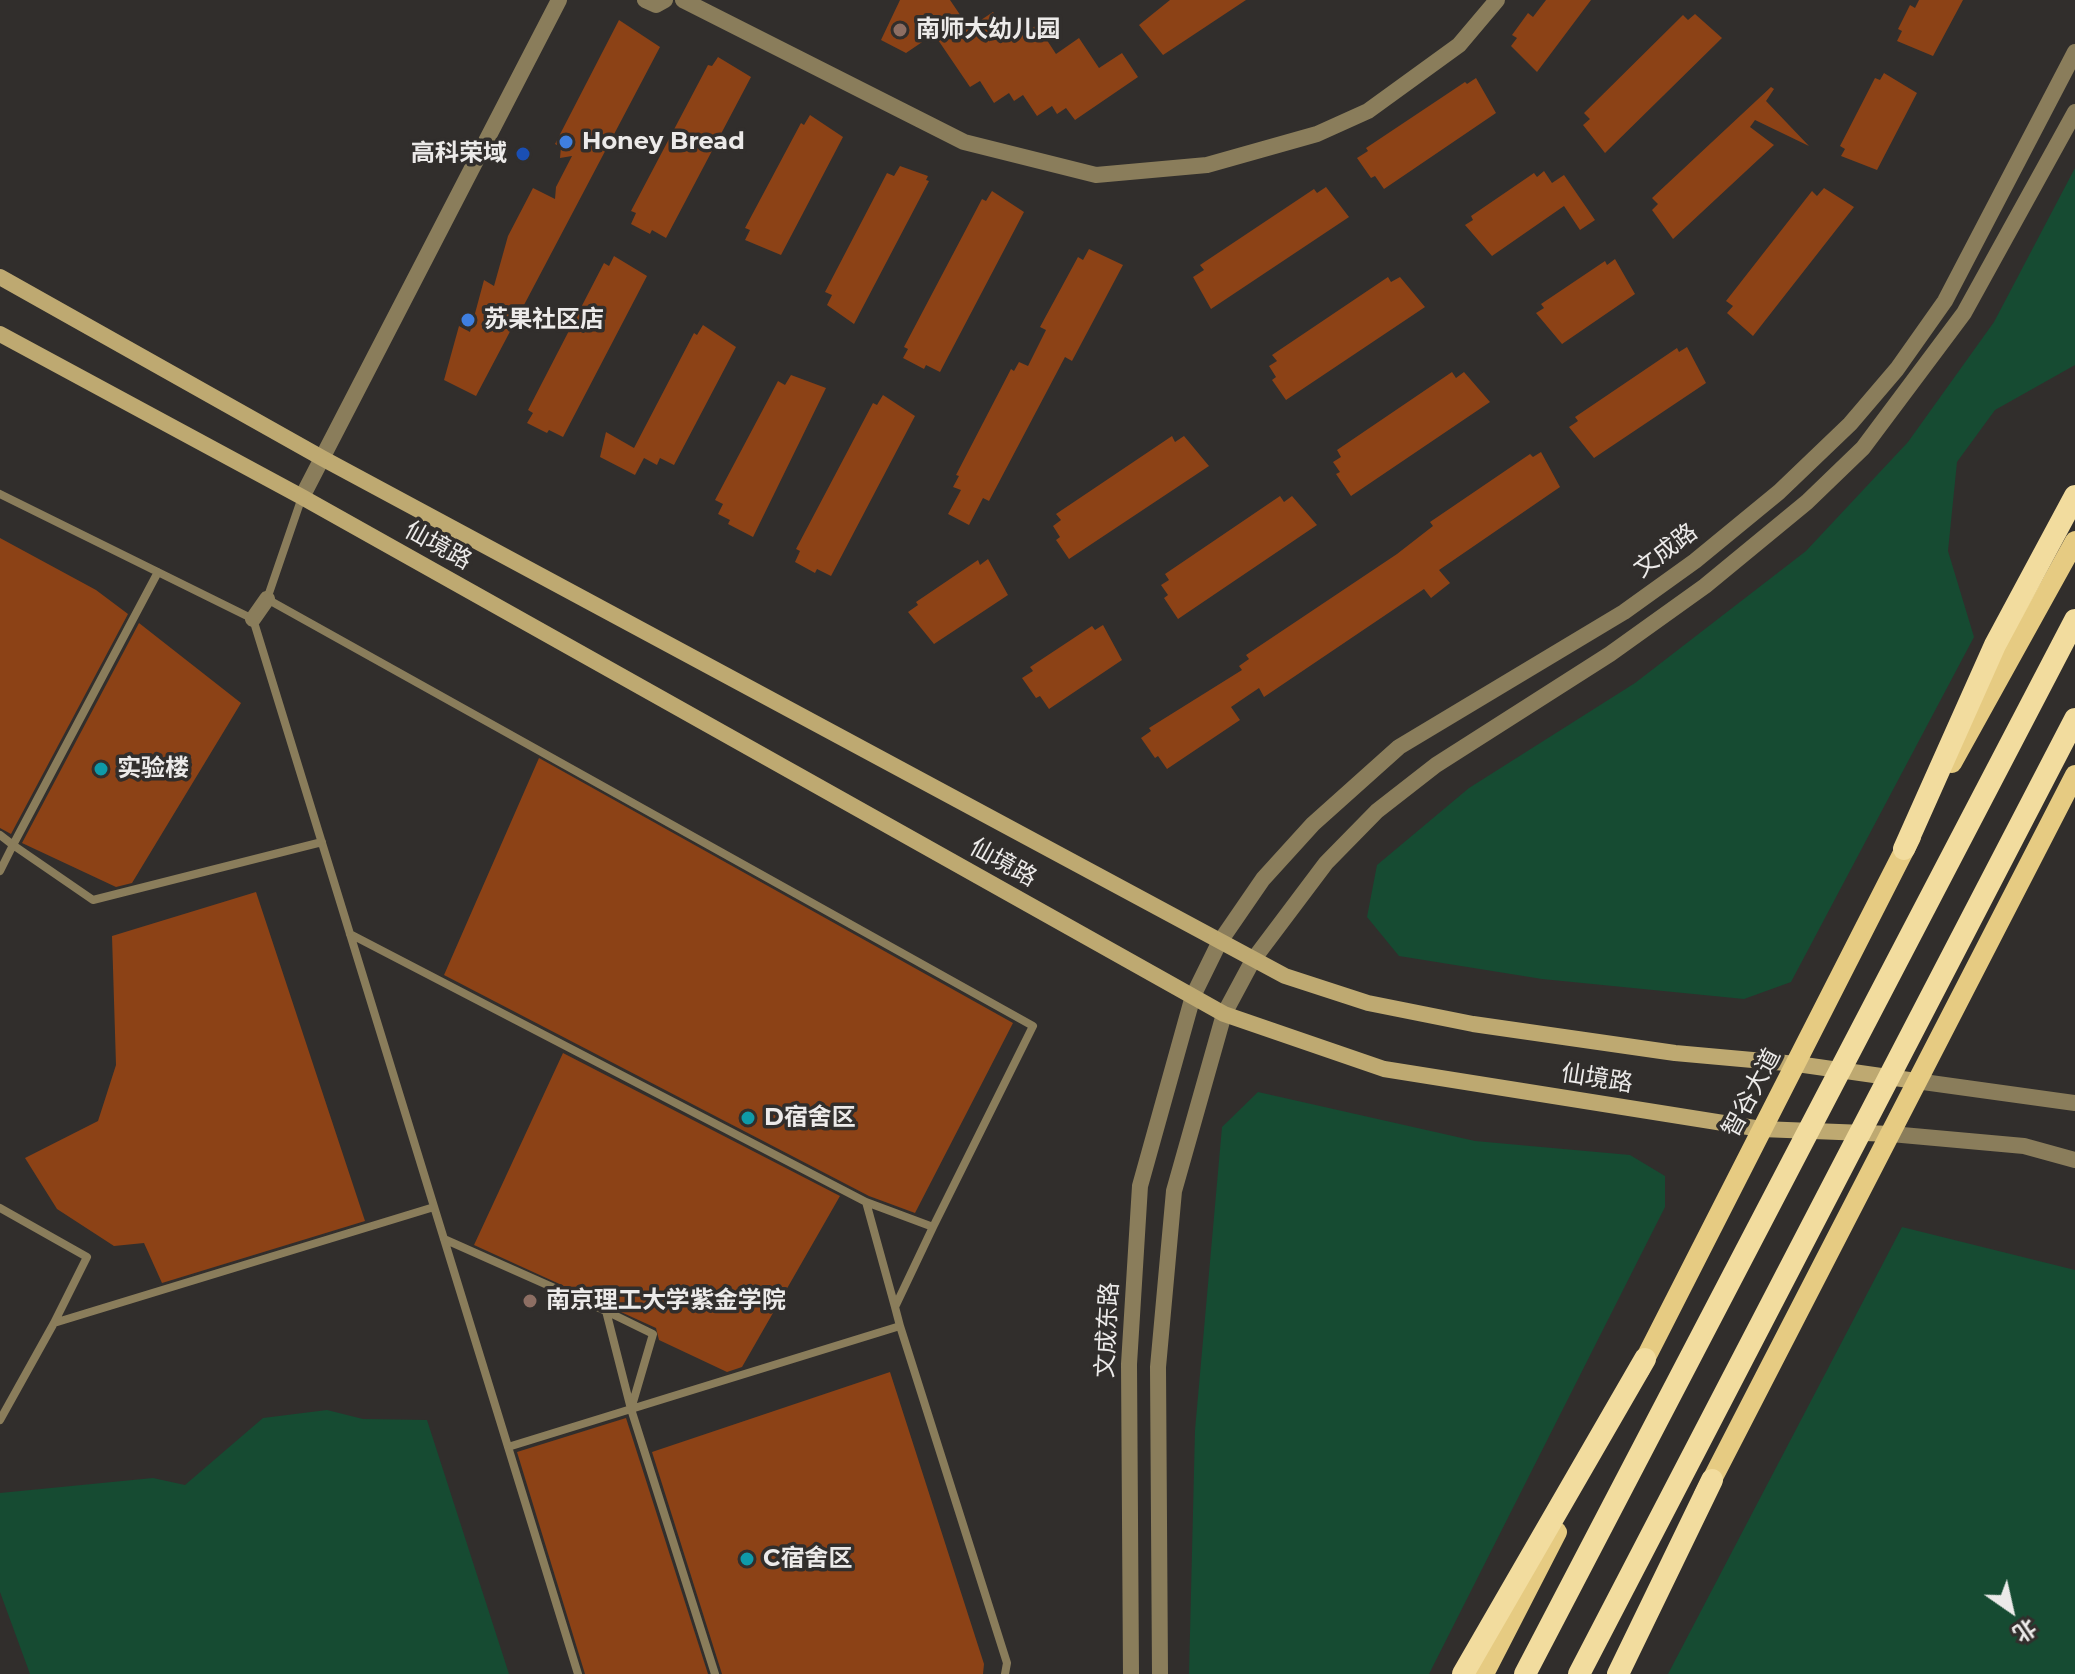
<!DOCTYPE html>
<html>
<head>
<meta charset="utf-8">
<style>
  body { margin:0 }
  #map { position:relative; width:2075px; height:1674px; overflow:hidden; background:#312e2c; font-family:Montserrat,"Noto Sans SC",sans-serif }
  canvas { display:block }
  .north { position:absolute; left:1971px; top:1570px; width:80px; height:80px; -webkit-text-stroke:6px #312e2c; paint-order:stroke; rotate:146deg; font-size:22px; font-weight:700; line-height:32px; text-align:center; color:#eceae9 }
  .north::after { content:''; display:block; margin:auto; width:28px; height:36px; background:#eceae9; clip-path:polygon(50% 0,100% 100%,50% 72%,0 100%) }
</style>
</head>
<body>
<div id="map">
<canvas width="2075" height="1674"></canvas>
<div class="north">北</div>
</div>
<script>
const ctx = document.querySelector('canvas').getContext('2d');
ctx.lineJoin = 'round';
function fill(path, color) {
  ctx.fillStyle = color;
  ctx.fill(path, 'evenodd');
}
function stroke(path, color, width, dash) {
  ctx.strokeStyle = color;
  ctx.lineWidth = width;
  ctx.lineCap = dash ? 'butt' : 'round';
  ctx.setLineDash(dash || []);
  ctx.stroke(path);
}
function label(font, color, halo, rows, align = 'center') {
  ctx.font = font + ' Montserrat,"Noto Sans SC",sans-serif';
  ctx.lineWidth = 7;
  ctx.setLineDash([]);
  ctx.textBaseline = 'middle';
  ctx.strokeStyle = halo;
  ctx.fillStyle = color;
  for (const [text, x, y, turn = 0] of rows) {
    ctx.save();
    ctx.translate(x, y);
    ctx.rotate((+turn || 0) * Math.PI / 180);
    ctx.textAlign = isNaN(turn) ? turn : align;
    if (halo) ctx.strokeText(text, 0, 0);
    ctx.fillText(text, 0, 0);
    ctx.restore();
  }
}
const green = new Path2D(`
  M 2075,168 L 2075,365 L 1995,410 L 1957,462 L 1948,551 L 1974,637 L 1791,982 L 1744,999 L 1542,979 L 1399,956 L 1367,917 L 1377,865 L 1469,788 L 1635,683 L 1806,551 L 1908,442 L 1994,322 Z
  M 1258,1092 L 1475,1141 L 1630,1155 L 1665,1176 L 1665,1207 L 1429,1674 L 1189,1674 L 1195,1430 L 1222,1127 Z
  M 1902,1227 L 2075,1270 L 2075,1674 L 1668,1674 Z
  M 327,1410 L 363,1419 L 427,1420 L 509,1674 L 30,1674 L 0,1592 L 0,1493 L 153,1478 L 185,1485 L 263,1418 Z`);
const building = new Path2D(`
  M 900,0 L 950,0 L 969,28 L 993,12 L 1013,41 L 1037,25 L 1056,54 L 1079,38 L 1099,68 L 1122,53 L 1138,77 L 1075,120 L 1066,108 L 1057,114 L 1052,106 L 1037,116 L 1023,95 L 1014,101 L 1009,93 L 994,103 L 980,81 L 970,87 L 934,34 L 906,53 L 881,40 Z
  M 1170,0 L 1246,0 L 1163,55 L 1139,25 Z
  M 1546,0 L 1591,0 L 1537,72 L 1511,46 L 1517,38 L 1512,35 L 1528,13 L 1533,17 Z
  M 1919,0 L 1963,0 L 1933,56 L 1897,41 L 1902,31 L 1898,29 L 1910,5 L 1915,8 Z
  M 1695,14 L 1722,38 L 1605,153 L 1583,125 L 1590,119 L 1584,113 L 1683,15 L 1688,20 Z
  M 619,20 L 660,47 L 476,396 L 444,380 L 459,326 L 470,332 L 484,280 L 494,286 L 508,236 L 533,188 L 555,199 L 556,187 L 572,156 L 560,158 L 561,147 L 555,144 Z
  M 718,57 L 751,77 L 666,238 L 652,230 L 650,234 L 631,224 L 636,213 L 631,211 L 708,65 L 712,66 Z
  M 1884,73 L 1917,93 L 1877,170 L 1841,156 L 1845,149 L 1840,146 L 1875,78 L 1880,80 Z
  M 1476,78 L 1496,113 L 1384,189 L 1375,176 L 1371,178 L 1357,158 L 1368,151 L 1366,148 L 1465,82 L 1467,84 Z
  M 1771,87 L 1774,89 L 1766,101 L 1809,146 L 1755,120 L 1750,127 L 1774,145 L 1673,239 L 1652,210 L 1658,204 L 1652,198 Z
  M 810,115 L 843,137 L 781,255 L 745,240 L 750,230 L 745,228 L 801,123 L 804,125 Z
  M 900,166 L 928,176 L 926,180 L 929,181 L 854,324 L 827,305 L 832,295 L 825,292 L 887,173 L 894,176 Z
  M 1544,171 L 1552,183 L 1564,175 L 1595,220 L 1580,230 L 1564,206 L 1492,256 L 1465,225 L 1473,220 L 1471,216 L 1534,173 L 1537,177 Z
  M 1326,187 L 1349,217 L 1211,309 L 1193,277 L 1204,270 L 1200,265 L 1314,189 L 1317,193 Z
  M 1824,188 L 1854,207 L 1753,336 L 1727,313 L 1733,306 L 1726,301 L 1812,191 L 1817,196 Z
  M 992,191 L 1024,212 L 940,372 L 926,365 L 924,369 L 903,358 L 908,349 L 904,347 L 982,199 L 986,201 Z
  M 1089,249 L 1123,265 L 1072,361 L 1065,357 L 989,501 L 983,498 L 969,525 L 948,514 L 961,490 L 953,487 L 959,476 L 956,475 L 1011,369 L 1014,371 L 1019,362 L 1028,366 L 1046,330 L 1040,327 L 1078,257 L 1083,260 Z
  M 614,256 L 647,276 L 563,437 L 549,430 L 547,433 L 527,423 L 533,413 L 528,410 L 604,263 L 609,266 Z
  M 1615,259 L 1635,294 L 1562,344 L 1536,313 L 1544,308 L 1541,304 L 1605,261 L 1607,265 Z
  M 1388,277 L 1391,282 L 1400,277 L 1425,307 L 1286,400 L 1272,380 L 1276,377 L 1269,366 L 1277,361 L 1272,355 Z
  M 703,325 L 736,347 L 674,465 L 660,458 L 657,465 L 644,458 L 635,475 L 600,457 L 606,432 L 634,448 L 694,333 L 697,335 Z
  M 1687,347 L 1706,383 L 1594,458 L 1569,427 L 1578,421 L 1575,417 L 1677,348 L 1679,352 Z
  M 1452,372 L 1456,378 L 1464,372 L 1490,402 L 1351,496 L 1336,474 L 1340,472 L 1333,462 L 1341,457 L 1337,450 Z
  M 791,375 L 826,388 L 753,537 L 728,524 L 730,520 L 718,514 L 723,504 L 715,500 L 778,381 L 785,385 Z
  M 883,395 L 915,416 L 831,576 L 817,569 L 815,573 L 795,562 L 800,551 L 796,549 L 873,403 L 877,405 Z
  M 1172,436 L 1175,442 L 1184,436 L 1209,466 L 1069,559 L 1056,540 L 1060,537 L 1053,526 L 1061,520 L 1056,514 Z
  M 1541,452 L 1560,487 L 1439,570 L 1450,583 L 1431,598 L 1424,589 L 1264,697 L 1259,688 L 1231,707 L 1240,720 L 1167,769 L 1158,756 L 1155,758 L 1141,738 L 1151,731 L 1149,728 L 1242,670 L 1239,666 L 1249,659 L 1246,655 L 1397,554 L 1433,526 L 1430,522 L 1530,454 L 1533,457 Z
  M 1280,496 L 1284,502 L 1292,496 L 1317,525 L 1178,619 L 1164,598 L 1168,595 L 1161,585 L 1169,580 L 1165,574 Z
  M 0,538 L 96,590 L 128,614 L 11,834 L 0,828 Z
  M 988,559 L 1008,595 L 934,644 L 908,612 L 918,605 L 916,602 L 978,560 L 980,565 Z
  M 139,623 L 241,703 L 132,883 L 116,887 L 22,843 Z
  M 1103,625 L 1122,660 L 1049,709 L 1040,696 L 1036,698 L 1022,678 L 1033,671 L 1030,667 L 1092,626 L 1095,630 Z
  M 539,758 L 1013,1023 L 915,1213 L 869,1196 L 444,975 Z
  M 256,892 L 365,1221 L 162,1283 L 144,1243 L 114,1246 L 57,1209 L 25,1158 L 98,1121 L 116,1065 L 112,936 Z
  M 563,1053 L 840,1196 L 742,1367 L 727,1372 L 659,1340 L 656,1328 L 474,1245 Z
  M 890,1372 L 984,1664 L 983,1674 L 722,1674 L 652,1452 Z
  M 626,1418 L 708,1674 L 585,1674 L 517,1452 Z`);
const service = new Path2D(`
  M 0,494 L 253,619 L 578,1674
  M 302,497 L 267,599 L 1033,1026 L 933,1227 L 866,1202 L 350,934
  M 0,835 L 13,845 L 158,572
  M 0,871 L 13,845 L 93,900 L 322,842
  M 866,1202 L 895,1307 L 933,1227
  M 0,1208 L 87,1257 L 54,1323
  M 444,1239 L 606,1311 L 631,1409 L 653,1334 L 606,1311
  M 900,1326 L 1007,1663 L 1005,1674
  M 631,1409 L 715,1674
  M 0,1420 L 54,1323 L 434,1207
  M 508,1447 L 900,1326 L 895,1307`);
const minor = new Path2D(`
  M 645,0 L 656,5 L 665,0
  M 683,0 L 964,142 L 1096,175 L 1207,165 L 1317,134 L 1368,111 L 1459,45 L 1497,0
  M 302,497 L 559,0
  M 253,619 L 267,599`);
const tertiary = new Path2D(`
  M 1916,1081 L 2075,1103
  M 1891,1134 L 2024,1146 L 2075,1160
  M 1131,1674 L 1129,1364 L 1140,1186 L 1193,996 L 1219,943 L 1263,879 L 1313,824 L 1399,747 L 1624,612 L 1695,561 L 1779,492 L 1850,424 L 1897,369 L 1945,301 L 2075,52
  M 1160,1674 L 1158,1367 L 1174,1191 L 1224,1014 L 1253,960 L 1326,863 L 1377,811 L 1436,765 L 1610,654 L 1705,586 L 1807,502 L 1863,448 L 1964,313 L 2075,112`);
const secondary = new Path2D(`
  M 0,277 L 322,458 L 1285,976 L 1368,1003 L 1473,1024 L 1675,1053 L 1797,1064 L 1916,1081
  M 0,334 L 302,497 L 1224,1014 L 1384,1069 L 1761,1129 L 1891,1134`);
const primary = new Path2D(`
  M 1952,763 L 2075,541
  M 1639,1371 L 1911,837
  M 1704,1495 L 2075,775
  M 1484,1674 L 1557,1532`);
const trunk = new Path2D(`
  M 1904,849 L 1995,645 L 2075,496
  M 1463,1674 L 1645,1359
  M 1525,1674 L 2075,620
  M 1579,1674 L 2075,719
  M 1618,1674 L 1712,1480`);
const markers = [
  [900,30,8,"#8d6e63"],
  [566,142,8,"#3f7fe0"],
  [523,154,8,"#1a4fb4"],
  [468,320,8,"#3f7fe0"],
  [101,769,8,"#0f9aa8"],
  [748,1118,8,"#0f9aa8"],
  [530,1301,8,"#8d6e63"],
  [747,1559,8,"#0f9aa8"]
];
const poiNames = [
  ["南师大幼儿园",916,30],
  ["Honey Bread",582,142],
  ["高科荣域",507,154,"right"],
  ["苏果社区店",484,320],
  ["实验楼",117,769],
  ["D宿舍区",764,1118],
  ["南京理工大学紫金学院",546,1301],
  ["C宿舍区",763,1559]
];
const streetNames = [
  ["仙境路",438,546,29],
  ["文成路",1666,551,-37],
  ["仙境路",1003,863,29],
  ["仙境路",1597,1079,9],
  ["智谷大道",1752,1093,-62],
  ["文成东路",1108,1330,-87]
];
fill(green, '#164b32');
fill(building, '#8c4216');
stroke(service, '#8a7d5b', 8);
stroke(minor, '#8a7d5b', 16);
stroke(tertiary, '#8a7d5b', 16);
stroke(secondary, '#bea971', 16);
stroke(primary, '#e6cb82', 20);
stroke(trunk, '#f2dc9e', 22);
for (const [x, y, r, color] of markers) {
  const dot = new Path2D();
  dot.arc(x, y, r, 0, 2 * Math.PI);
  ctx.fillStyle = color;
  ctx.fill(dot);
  stroke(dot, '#312e2c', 3);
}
label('bold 24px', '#eceae9', '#312e2c', poiNames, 'left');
label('24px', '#eceae9', '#312e2c', streetNames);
</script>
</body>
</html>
